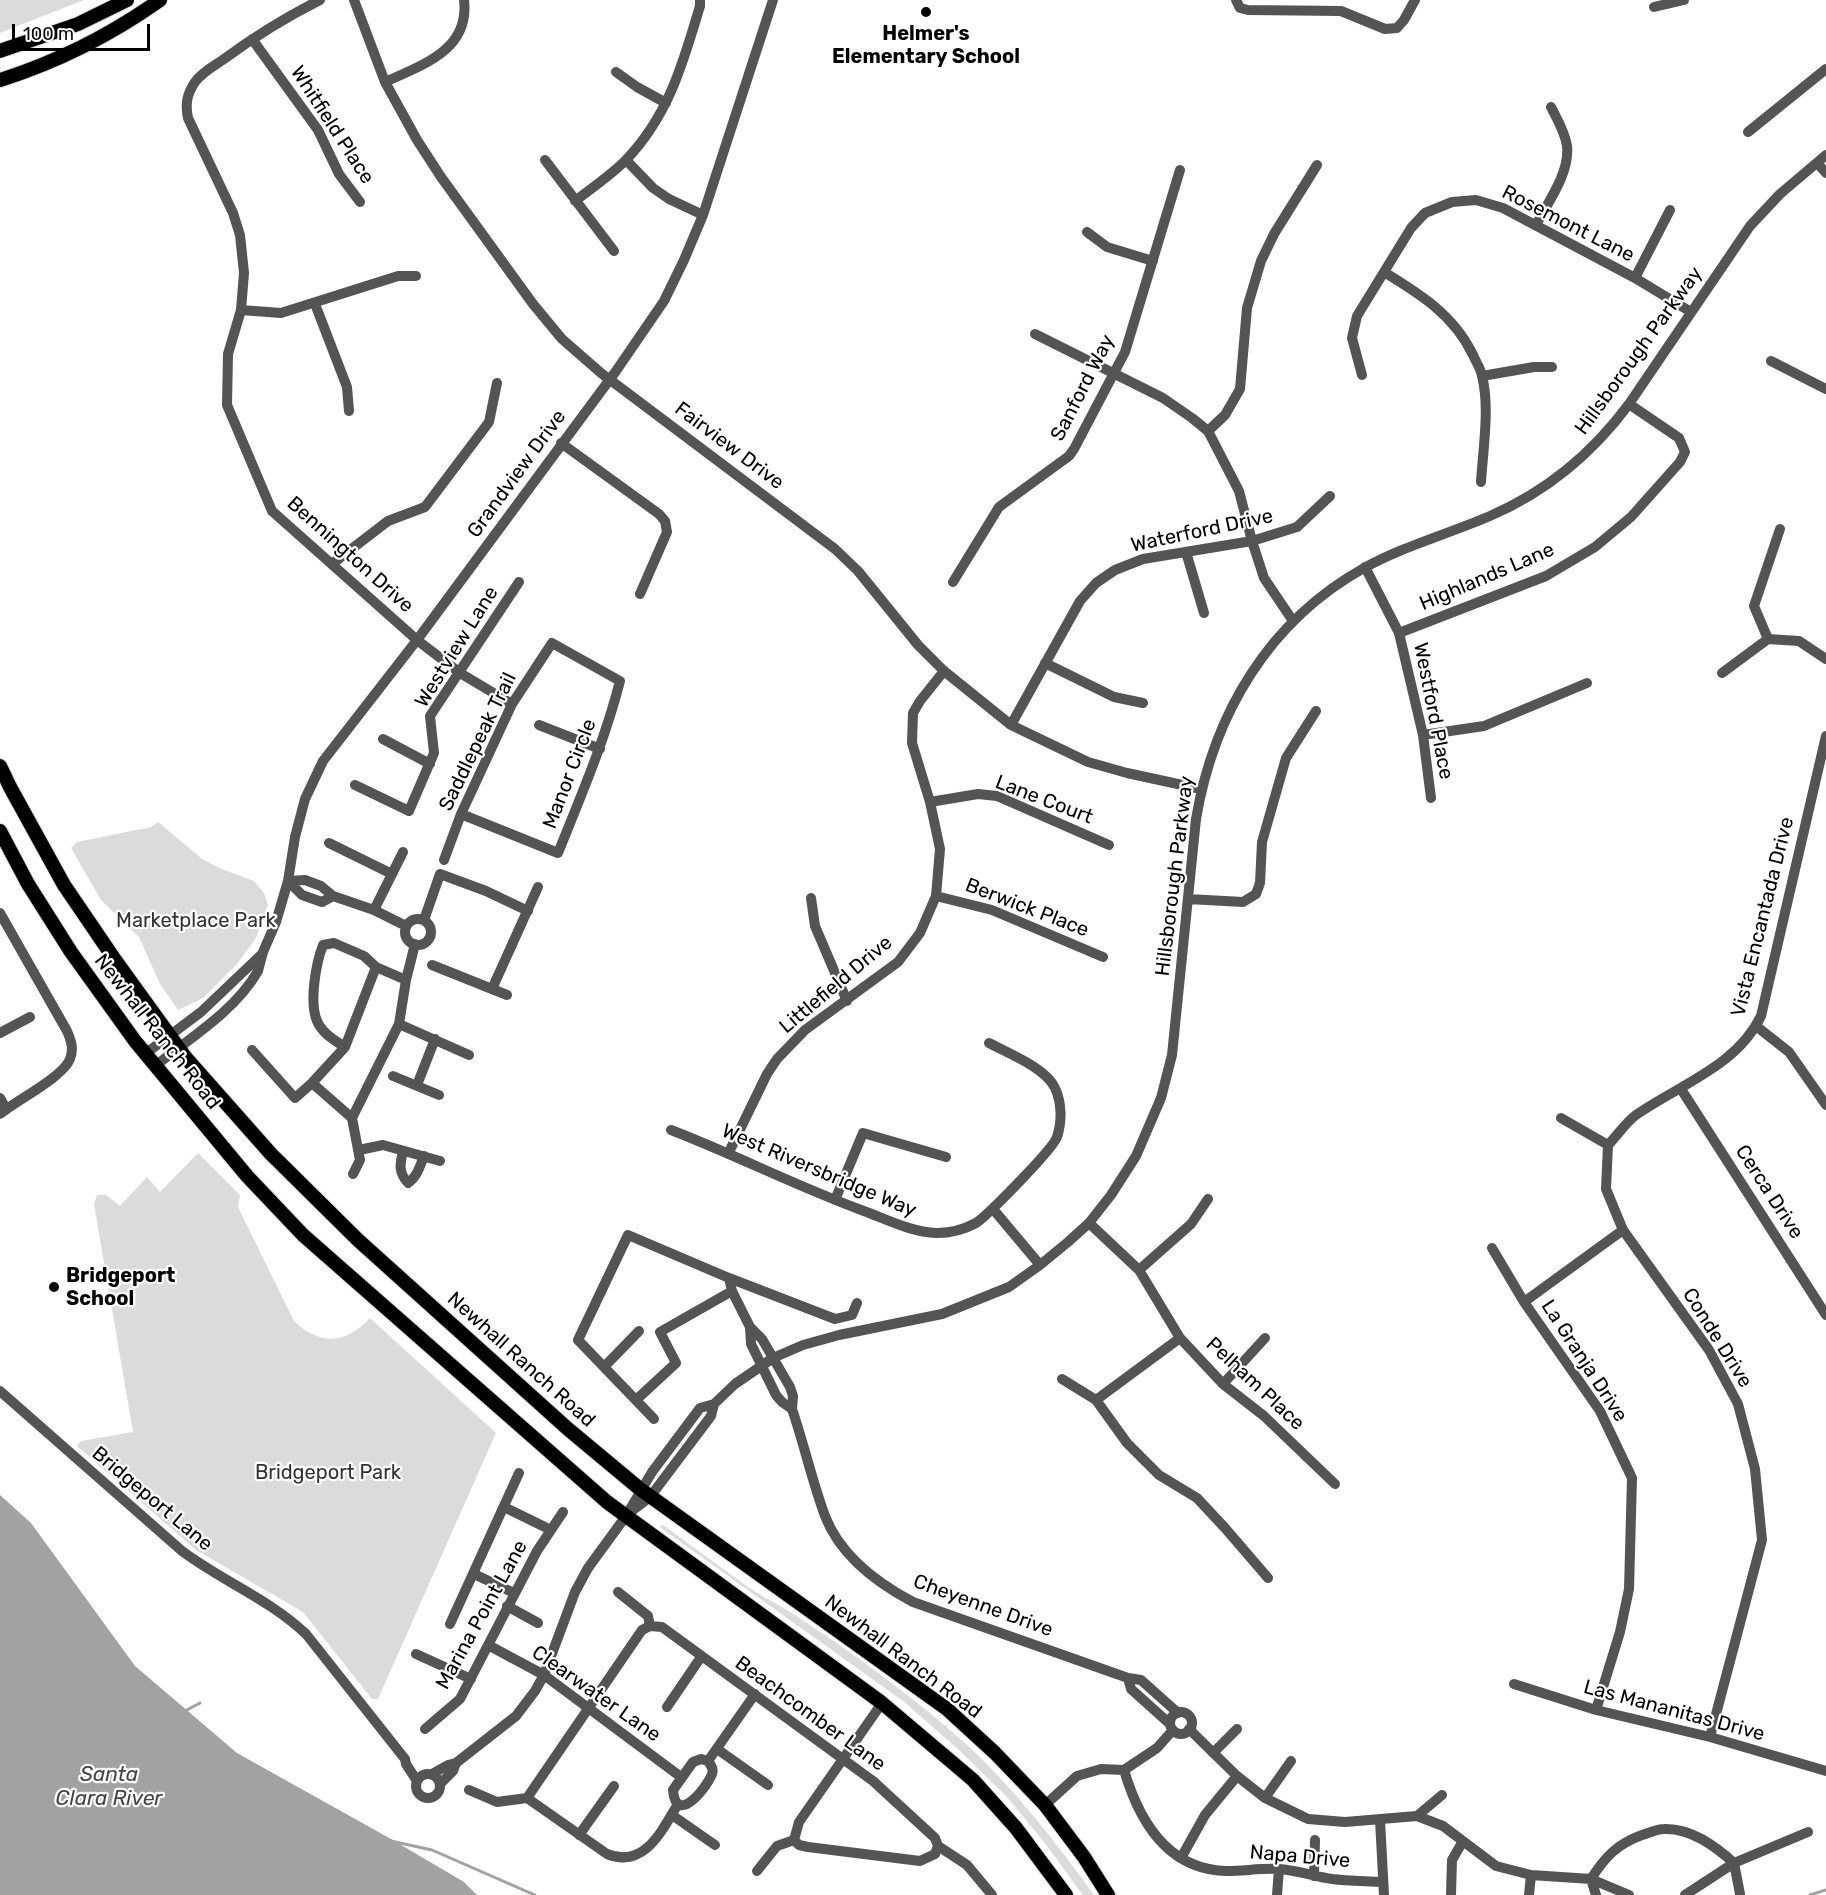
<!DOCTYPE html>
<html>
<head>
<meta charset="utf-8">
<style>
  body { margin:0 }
  #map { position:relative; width:1826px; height:1895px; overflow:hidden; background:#fff; font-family:Rubik,sans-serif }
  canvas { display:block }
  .scale { position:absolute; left:12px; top:24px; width:138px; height:27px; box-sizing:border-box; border:3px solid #000; border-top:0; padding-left:8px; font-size:18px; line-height:21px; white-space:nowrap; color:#000; -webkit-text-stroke:4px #fff; paint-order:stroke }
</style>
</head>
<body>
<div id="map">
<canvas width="1826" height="1895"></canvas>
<div class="scale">100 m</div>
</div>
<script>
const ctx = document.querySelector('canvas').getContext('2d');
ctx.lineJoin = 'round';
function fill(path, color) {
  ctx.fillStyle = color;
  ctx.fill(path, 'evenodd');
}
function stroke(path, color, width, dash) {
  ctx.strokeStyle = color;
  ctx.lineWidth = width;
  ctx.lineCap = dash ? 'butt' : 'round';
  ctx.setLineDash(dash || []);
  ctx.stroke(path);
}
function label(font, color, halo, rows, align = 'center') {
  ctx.font = font + ' Rubik,sans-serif';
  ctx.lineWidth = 4.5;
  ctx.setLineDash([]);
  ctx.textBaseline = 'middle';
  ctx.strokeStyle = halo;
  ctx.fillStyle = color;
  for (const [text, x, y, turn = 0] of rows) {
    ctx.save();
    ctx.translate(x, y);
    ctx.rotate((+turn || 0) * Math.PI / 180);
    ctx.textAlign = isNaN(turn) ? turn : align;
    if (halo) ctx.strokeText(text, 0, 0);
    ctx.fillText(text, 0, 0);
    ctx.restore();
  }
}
const green = new Path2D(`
  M 0,0 L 84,0 L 0,33 Z
  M 158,822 L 201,858 L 219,868 L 254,881 L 264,893 L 268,905 L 256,938 L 237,964 L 203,998 L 178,1010 L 160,984 L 139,937 L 101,900 L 71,848 L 77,842 L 151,827 Z
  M 198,1153 L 240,1195 L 238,1207 L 294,1321 C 320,1346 346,1344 370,1318 L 496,1433 L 378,1699 L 372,1699 L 303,1612 L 196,1550 L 77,1446 L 81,1441 L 133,1432 L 94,1204 L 97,1195 L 106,1195 L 120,1206 L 147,1177 L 160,1192 Z
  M 663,1525 C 692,1546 721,1568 751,1589 C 766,1599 783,1607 798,1617 C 856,1655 913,1697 965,1743 C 1014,1788 1055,1841 1094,1895 L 1083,1895 L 1044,1842 L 1007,1797 L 959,1750 L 903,1701 L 661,1528 L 660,1526 Z`);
const water = new Path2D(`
  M 0,1495 L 31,1523 L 135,1666 L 237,1753 L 391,1839 L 464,1882 L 477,1895 L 0,1895 Z`);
const stream = new Path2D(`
  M 183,1712 L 200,1703
  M 391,1841 L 432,1850 L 535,1895
  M 1810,1895 L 1826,1890`);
const minor = new Path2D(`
  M 320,0 C 286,17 254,37 224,59 C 214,66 202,72 195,82 C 187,94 185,104 188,118 L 233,213 L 240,235 L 244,273 L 241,310 L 228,354 L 227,405 L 272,511 L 417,640 L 460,673 L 512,704
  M 354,0 L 385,82 L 417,140 L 441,177 L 533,304 L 562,339 L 601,373 L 835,549 L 858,571 L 918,645 L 944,671 L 1011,725 L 1088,762 L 1127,773 L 1201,789
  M 1236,0 L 1240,8 L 1248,10 L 1341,11 L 1385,29 L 1397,28 L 1404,20 L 1415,0
  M 1654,7 L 1684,0
  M 252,39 L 318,130 L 339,174 L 360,202
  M 616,72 L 637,87 L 666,103
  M 385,82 C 422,65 470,50 464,0
  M 1748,132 L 1826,69
  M 545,160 L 614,251
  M 626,160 L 653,188 L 669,199 L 703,215
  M 1817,163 L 1826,173
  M 575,201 C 592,188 611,175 626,160 C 669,115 683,63 700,6 L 700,0
  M 1536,225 C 1548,202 1570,173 1567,146 C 1565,132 1557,119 1551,107
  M 1087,232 L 1107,247 L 1153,261
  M 1384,272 C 1420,294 1454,315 1473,355 C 1476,362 1481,369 1482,376 C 1490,407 1483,450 1481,482
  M 1635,278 L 1670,210
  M 315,304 L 347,387 L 349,411
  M 241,310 L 281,313 L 398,276 L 416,276
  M 1035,334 L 1163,398 L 1192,418 L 1208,431 L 1239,491 L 1252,541 L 1264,578 L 1293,621
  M 1771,361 L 1826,389
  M 1362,375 L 1352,338 L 1357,316 L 1411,228 L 1425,213 L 1452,202 L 1476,200 L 1503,208 L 1635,278 L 1691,312
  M 1482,376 L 1534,367 L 1552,367
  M 1208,431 L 1225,415 L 1240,389 L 1247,308 L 1261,261 L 1274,234 L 1317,165
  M 561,443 L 659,514 L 665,521 L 667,532 L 640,594
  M 1186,552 L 1204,613
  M 332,564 L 388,521 L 425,507 L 489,422 L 497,383
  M 1365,567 L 1399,633 L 1423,735 L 1431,798
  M 953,582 L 999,507 L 1069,456 L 1074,449 L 1125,352 L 1180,170
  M 1399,633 L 1546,576 L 1595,547 L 1631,517 L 1680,462 L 1685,452 L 1679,438 L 1629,404
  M 1768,639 L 1754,606 L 1780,529
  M 1045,663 L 1114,697 L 1143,703
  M 1722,673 L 1768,639 L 1799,641 L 1826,659
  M 539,725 L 600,749
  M 1011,725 L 1080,601 L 1096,583 L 1115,570 L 1143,559 L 1252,541 L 1297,527 L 1330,496
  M 1423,735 L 1484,726 L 1587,683
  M 383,739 L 430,764
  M 355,785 L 409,811 L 434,753 L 430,716 L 519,582
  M 930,802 L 978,794 L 997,796 L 1109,845
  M 329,843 L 392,874
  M 444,860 L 461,814 L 512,704 L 552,643 L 620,681 C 605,740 581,796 558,853 L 461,814
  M 288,881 L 305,880 L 321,886 L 333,896 L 374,910 L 406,926
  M 288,881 L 302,895 L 322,902 L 333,896
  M 936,896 L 992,910 L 1103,957
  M 811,898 L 815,926 L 847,1001
  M 1188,899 L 1243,902 L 1256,894 L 1260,883 L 1262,842 L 1286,758 L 1316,711
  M 374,910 L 403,852
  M 0,913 L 67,1031 C 71,1040 74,1049 70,1059 C 63,1077 17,1100 0,1114
  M405 932a13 13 0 1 1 26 0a13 13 0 1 1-26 0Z
  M 424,920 L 440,874 L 486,891 L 528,911
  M 432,965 L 507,995
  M 492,989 L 538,887
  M 399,1024 L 469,1055
  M 1756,1026 L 1789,1052 L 1826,1105
  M 0,1033 L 30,1017
  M 345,1047 C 334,1040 322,1033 317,1021 C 309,1002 316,963 323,945 L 334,943 L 364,956 L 376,967 L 406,980
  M 252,1050 L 295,1098 L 312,1083 L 345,1047 L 376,967
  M 145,1054 L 201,1012 L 263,953
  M 155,1066 C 190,1038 235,1011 258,971 L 263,952 L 276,922 L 288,881 L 295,837 L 305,799 L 323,761 L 417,640 L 616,371 L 664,301 L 684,260 L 703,215 L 773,0
  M 393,1076 L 439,1095
  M 312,1083 L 352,1118
  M 417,1085 L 435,1039
  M 1681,1089 L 1826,1315
  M 0,1098 L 6,1109
  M 1561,1118 L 1608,1145
  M 671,1130 C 736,1155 798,1187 864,1211 C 888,1220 911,1232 937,1233 C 950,1233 965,1229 976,1223 C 988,1215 1053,1149 1057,1137 C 1062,1122 1062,1103 1055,1088 C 1046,1068 1008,1053 989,1043
  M 1608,1145 L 1606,1189 L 1623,1230 L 1709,1350 L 1738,1404 L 1755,1469 L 1762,1540 L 1710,1737
  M 1608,1145 C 1617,1136 1626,1122 1636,1115 C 1679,1085 1737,1066 1761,1016 L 1826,736
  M 359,1150 L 383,1145 L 440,1161
  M 403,1151 C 400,1164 398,1172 408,1183 C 417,1177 420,1166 424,1156
  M 729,1152 L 767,1074 L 777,1059 L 805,1030 L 898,962 L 920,933 L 936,896 L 940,849 L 930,802 L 912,743 L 913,713 L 920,701 L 944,671
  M 353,1174 L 360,1160 L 352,1118 L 399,1024 L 406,980 L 415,944
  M 835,1200 L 863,1133 L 946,1157
  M 993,1209 L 1040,1265
  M 1089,1223 L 1139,1270 L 1180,1338 L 1223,1384 L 1264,1416 L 1335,1484
  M 1492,1248 L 1524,1302 L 1600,1411 L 1632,1478 L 1629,1589 L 1620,1632 L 1596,1710
  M 1139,1270 L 1191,1224 L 1208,1199
  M 729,1278 L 732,1291 L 750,1327 L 762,1339 L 790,1387 L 793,1396 L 792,1409 C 804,1444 812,1481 825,1516 C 840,1555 877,1583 913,1602 L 1128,1678 L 1141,1680 L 1178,1713
  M 1524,1302 L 1623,1230
  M 750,1327 L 751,1344 L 776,1395 L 782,1402 L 792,1409
  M 604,1367 L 639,1331
  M 1062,1379 L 1096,1400 L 1127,1443 L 1159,1475 L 1197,1498 L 1225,1528 L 1268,1578
  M 1223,1384 L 1265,1338
  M 0,1391 L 182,1551 C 222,1581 269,1599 306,1634 L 405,1759 L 406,1764 L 417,1781
  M 636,1400 L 676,1363 L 660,1332 L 732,1291
  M 1096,1400 L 1180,1338
  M 654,1419 L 578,1340 L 628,1235 L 729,1278 L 835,1319 L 852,1315 L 857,1303
  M 504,1507 L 551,1530
  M 629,1513 L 650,1497 L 711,1416 L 714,1404
  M 474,1574 L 514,1593
  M 618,1592 L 648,1616 L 650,1626
  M 507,1606 L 538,1623
  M 450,1624 L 519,1473
  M 650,1626 L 662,1627 L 873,1781 L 935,1838 L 938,1846
  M 488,1645 L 544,1675 L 681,1777
  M 416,1654 L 471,1679
  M 1128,1678 L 1131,1689 L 1170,1724
  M 1514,1684 L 1596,1710 L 1710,1737 L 1826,1771
  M 667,1707 L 701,1657
  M1170 1723a11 11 0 1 1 22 0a11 11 0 1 1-22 0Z
  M 425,1729 L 460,1699 L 537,1551 L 563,1512
  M 1189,1729 L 1237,1776 L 1265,1798 L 1308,1819 L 1345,1822 L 1417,1816 L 1443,1826 L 1496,1866 L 1531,1875 L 1591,1879 L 1629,1895
  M 717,1749 L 768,1785
  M 1213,1753 L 1237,1729
  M 701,1759 L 708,1761 C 711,1765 714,1769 712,1774 C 706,1789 676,1826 673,1790 L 693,1762 Z
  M 708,1761 L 755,1694
  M 1124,1770 C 1139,1821 1168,1870 1227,1871 C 1244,1871 1261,1868 1278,1869 C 1296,1870 1314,1876 1332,1879 C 1348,1881 1366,1881 1382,1882
  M416 1786a12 12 0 1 1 24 0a12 12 0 1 1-24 0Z
  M 432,1774 L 448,1765 L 456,1763 L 516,1716 L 535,1691 L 544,1675 L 575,1592 L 588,1568 L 626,1516 L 652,1472 L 700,1408 L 714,1404 L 735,1384 L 773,1358 L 803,1345 L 839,1335 L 942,1314 L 1009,1287 L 1040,1265 L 1068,1242 L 1089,1223 L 1111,1195 L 1136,1156 L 1161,1098 L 1172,1055 L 1196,819 C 1214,713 1269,621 1364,568 C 1404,546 1448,534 1490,516 C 1548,491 1592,454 1629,404 L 1750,226 L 1780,194 L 1826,155
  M 440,1784 L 453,1771 L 456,1763
  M 469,1790 L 497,1802 L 527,1798
  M 527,1798 L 642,1630 L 650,1626
  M 527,1798 L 607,1854 C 644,1869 661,1832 678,1804
  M 1265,1798 L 1291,1761
  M 1045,1805 L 1077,1776 L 1101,1769 L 1124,1770 L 1157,1748 L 1173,1730
  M 672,1815 L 715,1845
  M 1417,1816 L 1442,1795
  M 1380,1820 L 1384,1895
  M 579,1835 L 614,1786
  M 794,1840 L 799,1822 L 882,1703
  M 794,1840 L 799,1845 L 808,1847 L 920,1861 L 935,1854 L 938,1846
  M 938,1846 L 967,1865 L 992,1895
  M 1181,1858 L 1205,1815 L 1237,1776
  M 1734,1863 L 1740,1894
  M 757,1871 L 777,1846 L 794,1840
  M 1314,1876 L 1315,1840
  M 1277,1895 L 1279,1869
  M 1451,1895 L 1452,1860 L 1463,1841
  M 1529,1895 L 1531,1875
  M 1596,1895 L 1591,1879 C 1605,1857 1617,1844 1642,1835 C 1649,1833 1657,1829 1664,1829 C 1691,1828 1715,1846 1734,1863
  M 1685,1895 L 1734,1863 L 1808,1832`);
const major = new Path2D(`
  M 0,51 L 78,24 L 127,0
  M 0,80 C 57,62 112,34 160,0
  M 0,766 L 10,787 L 64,885 L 113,957 L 186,1058 L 271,1154 L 358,1240 L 568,1429 L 640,1489 L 947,1709 L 995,1753 L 1045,1805 L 1084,1857 L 1108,1895
  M 0,831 L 28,884 L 71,952 L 135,1041 L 247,1176 L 303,1235 L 607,1502 L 882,1703 L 973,1780 L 1016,1828 L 1066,1895`);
const markers = [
  [926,12,6,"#000"],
  [54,1287,6,"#000"]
];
const poiNames = [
  ["Helmer's",926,34],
  ["Elementary School",926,57],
  ["Bridgeport",66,1276,"left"],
  ["School",66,1299,"left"]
];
const streetNames = [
  ["Whitfield Place",332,125,57],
  ["Rosemont Lane",1568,224,27],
  ["Hillsborough Parkway",1639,351,-54],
  ["Sanford Way",1083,388,-63],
  ["Fairview Drive",729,446,37],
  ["Grandview Drive",517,474,-54],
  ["Waterford Drive",1202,531,-12],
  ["Bennington Drive",350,555,42],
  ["Highlands Lane",1487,577,-23],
  ["Westview Lane",457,647,-58],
  ["Westford Place",1433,711,79],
  ["Saddlepeak Trail",478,742,-64],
  ["Manor Circle",570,774,-69],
  ["Lane Court",1044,800,21],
  ["Hillsborough Parkway",1175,876,-83],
  ["Berwick Place",1027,908,21],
  ["Vista Encantada Drive",1763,917,-76],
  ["Littlefield Drive",836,985,-40],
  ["Newhall Ranch Road",157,1032,52],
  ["West Riversbridge Way",819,1171,23],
  ["Cerca Drive",1769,1192,57],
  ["Conde Drive",1717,1338,58],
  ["Newhall Ranch Road",521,1360,42],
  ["La Granja Drive",1584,1361,57],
  ["Pelham Place",1255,1384,43],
  ["Bridgeport Lane",152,1499,40],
  ["Cheyenne Drive",983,1606,20],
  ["Marina Point Lane",482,1615,-61],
  ["Newhall Ranch Road",903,1657,37],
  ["Clearwater Lane",596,1694,35],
  ["Las Mananitas Drive",1674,1711,15],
  ["Beachcomber Lane",810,1714,36],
  ["Napa Drive",1300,1857,5]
];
const parkNames = [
  ["Marketplace Park",196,921],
  ["Bridgeport Park",328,1473]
];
const waterNames = [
  ["Santa",109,1775],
  ["Clara River",109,1799]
];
fill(green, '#dbdbdb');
fill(water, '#a2a2a2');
stroke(stream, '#a2a2a2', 3);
stroke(major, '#dbdbdb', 16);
stroke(minor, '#545454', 10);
stroke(major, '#000', 14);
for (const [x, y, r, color] of markers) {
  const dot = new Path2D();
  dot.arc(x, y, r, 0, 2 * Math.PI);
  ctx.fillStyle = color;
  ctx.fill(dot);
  stroke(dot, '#fff', 2);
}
label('bold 20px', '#000', '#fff', poiNames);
label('20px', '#000', '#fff', streetNames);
label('20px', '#323232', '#fff', parkNames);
label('italic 21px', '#434343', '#fff', waterNames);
</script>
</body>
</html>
